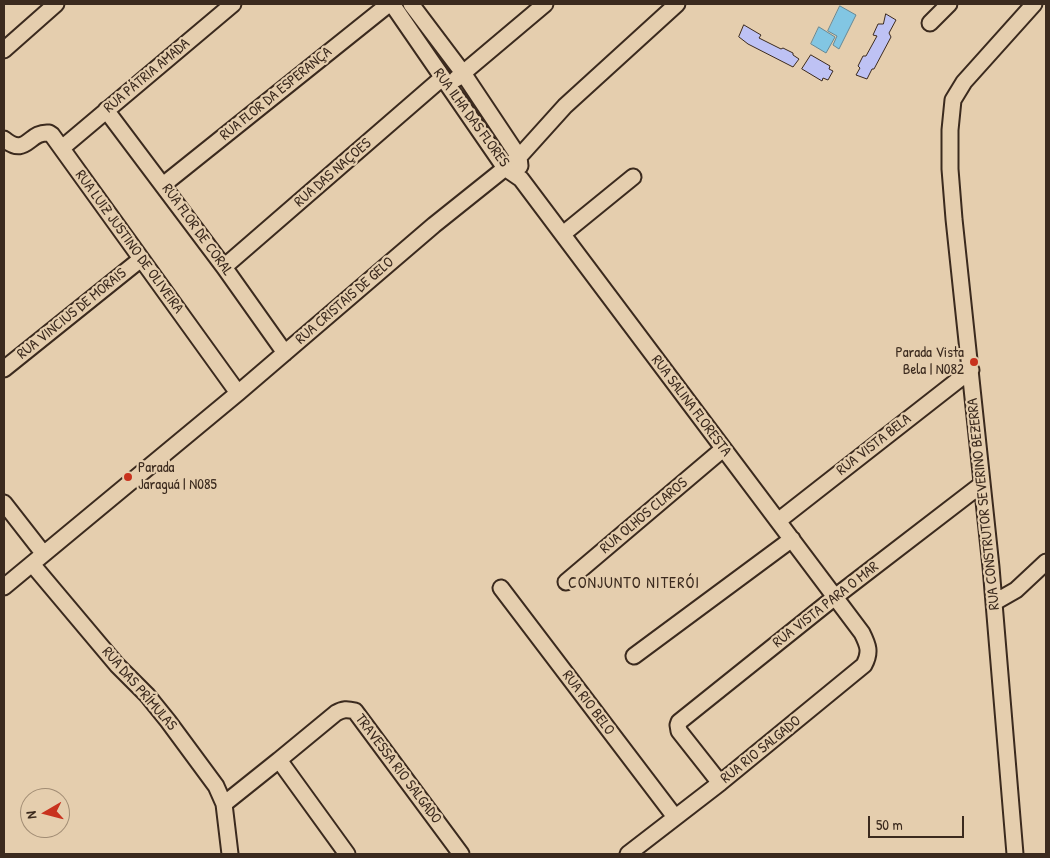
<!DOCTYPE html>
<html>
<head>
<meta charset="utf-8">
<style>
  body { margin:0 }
  #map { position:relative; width:1050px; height:858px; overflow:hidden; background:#e5ceae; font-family:"Patrick Hand",sans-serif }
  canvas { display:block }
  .frame { position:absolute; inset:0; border:5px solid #3b2a1e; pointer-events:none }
  .north { position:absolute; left:20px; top:788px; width:50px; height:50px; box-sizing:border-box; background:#e5ceae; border:1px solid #a18c74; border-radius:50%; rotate:262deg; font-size:14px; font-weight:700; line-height:20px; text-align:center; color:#3b2a1e }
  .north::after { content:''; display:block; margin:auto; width:18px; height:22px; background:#c8321e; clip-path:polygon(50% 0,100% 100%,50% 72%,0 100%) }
  .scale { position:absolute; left:868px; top:816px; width:96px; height:22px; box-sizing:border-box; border:2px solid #3b2a1e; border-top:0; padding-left:6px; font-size:15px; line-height:18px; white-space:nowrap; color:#3b2a1e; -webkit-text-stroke:4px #e5ceae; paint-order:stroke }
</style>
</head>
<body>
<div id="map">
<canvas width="1050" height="858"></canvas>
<div class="frame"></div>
<div class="north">N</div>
<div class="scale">50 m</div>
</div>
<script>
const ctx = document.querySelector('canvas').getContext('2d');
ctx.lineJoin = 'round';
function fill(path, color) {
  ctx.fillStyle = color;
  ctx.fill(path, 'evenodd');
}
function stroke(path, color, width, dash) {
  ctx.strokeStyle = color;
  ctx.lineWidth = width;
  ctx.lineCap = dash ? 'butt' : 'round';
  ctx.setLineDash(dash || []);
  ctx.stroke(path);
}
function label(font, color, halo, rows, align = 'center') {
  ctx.font = font + ' "Patrick Hand",sans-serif';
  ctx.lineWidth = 4.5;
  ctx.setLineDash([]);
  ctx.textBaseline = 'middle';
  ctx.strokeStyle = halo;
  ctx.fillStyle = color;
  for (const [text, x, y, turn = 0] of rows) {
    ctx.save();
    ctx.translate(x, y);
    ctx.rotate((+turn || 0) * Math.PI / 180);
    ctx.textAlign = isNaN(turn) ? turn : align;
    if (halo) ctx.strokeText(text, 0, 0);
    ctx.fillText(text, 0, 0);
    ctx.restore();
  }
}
const water = new Path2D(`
  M 840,6 L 856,15 L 839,49 L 833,45 L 837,36 L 828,31 Z
  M 819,27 L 835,37 L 826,53 L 811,44 Z`);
const building = new Path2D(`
  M 886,14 L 896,20 L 889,33 L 891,37 L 874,69 L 872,69 L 867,79 L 856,75 L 860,68 L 858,66 L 863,56 L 866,56 L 877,36 L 873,35 L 878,24 L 883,24 Z
  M 744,25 L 761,35 L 759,38 L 781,49 L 783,48 L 793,53 L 793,55 L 799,59 L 793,67 L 748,44 L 739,37 Z
  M 811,55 L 830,66 L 829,69 L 833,71 L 828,80 L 823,78 L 822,81 L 802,69 Z`);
const street = new Path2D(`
  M 392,4 L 505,168 L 521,179 L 862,633 C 868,645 871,652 864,665 L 720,783 L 628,854
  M 411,4 L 463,73 L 519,157 L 520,166
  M 930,23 L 949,4
  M 4,50 L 56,4
  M 456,79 L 545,4
  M 106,110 L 224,267 L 285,353
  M 4,139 C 27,158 28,131 49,133 L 52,135 L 238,393
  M 62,148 L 233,4
  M 163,185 L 389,4
  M 563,234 L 633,177
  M 224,267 L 442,78
  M 4,369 L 141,259
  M 4,503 L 43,553
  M 778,521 L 971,370
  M 32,564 L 117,665 L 147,695 L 168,721 L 216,786 L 224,804 L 230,854
  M 566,582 L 723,449
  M 4,587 L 238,393 L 434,225 L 519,157 L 565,106 L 677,4
  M 501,588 L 675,817
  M 995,602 L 1016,590 L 1046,562
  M 634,656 L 792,539
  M 279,760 L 336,713 C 343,709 347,709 355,711 L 461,854
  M 720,783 L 679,731 L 678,725 L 679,722 L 835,597 L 982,484
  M 224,804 L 279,760 L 347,854
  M 1015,854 L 991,567 L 954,219 L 950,169 L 950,130 L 953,100 L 964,82 L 1034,4`);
const markers = [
  [974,362,5,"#c8321e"],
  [128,477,5,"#c8321e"]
];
const streetNames = [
  ["RUA PÁTRIA AMADA",147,76,-40],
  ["RUA FLOR DA ESPERANÇA",276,94,-39],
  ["RUA ILHA DAS FLORES",471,118,54],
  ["RUA DAS NAÇOES",333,173,-41],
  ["RUA FLOR DE CORAL",197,230,54],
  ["RUA LUIZ JUSTINO DE OLIVEIRA",129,242,54],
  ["RUA CRISTAIS DE GELO",345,301,-41],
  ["RUA VINCIUS DE MORAIS",72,314,-39],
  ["RUA SALINA FLORESTA",691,406,53],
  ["RUA VISTA BELA",874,445,-38],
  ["RUA CONSTRUTOR SEVERINO BEZERRA",984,504,-96],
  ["RUA OLHOS CLAROS",644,516,-40],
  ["RUA VISTA PARA O MAR",826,605,-38],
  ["RUA DAS PRÍMULAS",139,689,49],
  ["RUA RIO BELO",588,703,53],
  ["RUA RIO SALGADO",761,750,-39],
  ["TRAVESSA RIO SALGADO",398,769,53]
];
const poiNames = [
  ["Parada Vista",964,353],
  ["Bela | N082",964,370],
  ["Parada",138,468,"left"],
  ["Jaraguá | N085",138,485,"left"]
];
const neighbourhoodNames = [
  ["CONJUNTO NITERÓI",634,584]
];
fill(water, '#82c6e3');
stroke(water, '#668894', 1);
fill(building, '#bec2f4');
stroke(building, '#3b2a1e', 1);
stroke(street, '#3b2a1e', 19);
stroke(street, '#e5ceae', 15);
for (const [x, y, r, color] of markers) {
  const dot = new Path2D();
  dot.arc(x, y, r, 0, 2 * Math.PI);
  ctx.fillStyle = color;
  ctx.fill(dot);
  stroke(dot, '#e5ceae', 2);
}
label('15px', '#3b2a1e', '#e5ceae', streetNames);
label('15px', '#3b2a1e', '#e5ceae', poiNames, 'right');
ctx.letterSpacing = '1px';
label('16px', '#3b2a1e', '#e5ceae', neighbourhoodNames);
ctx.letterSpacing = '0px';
</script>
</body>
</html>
